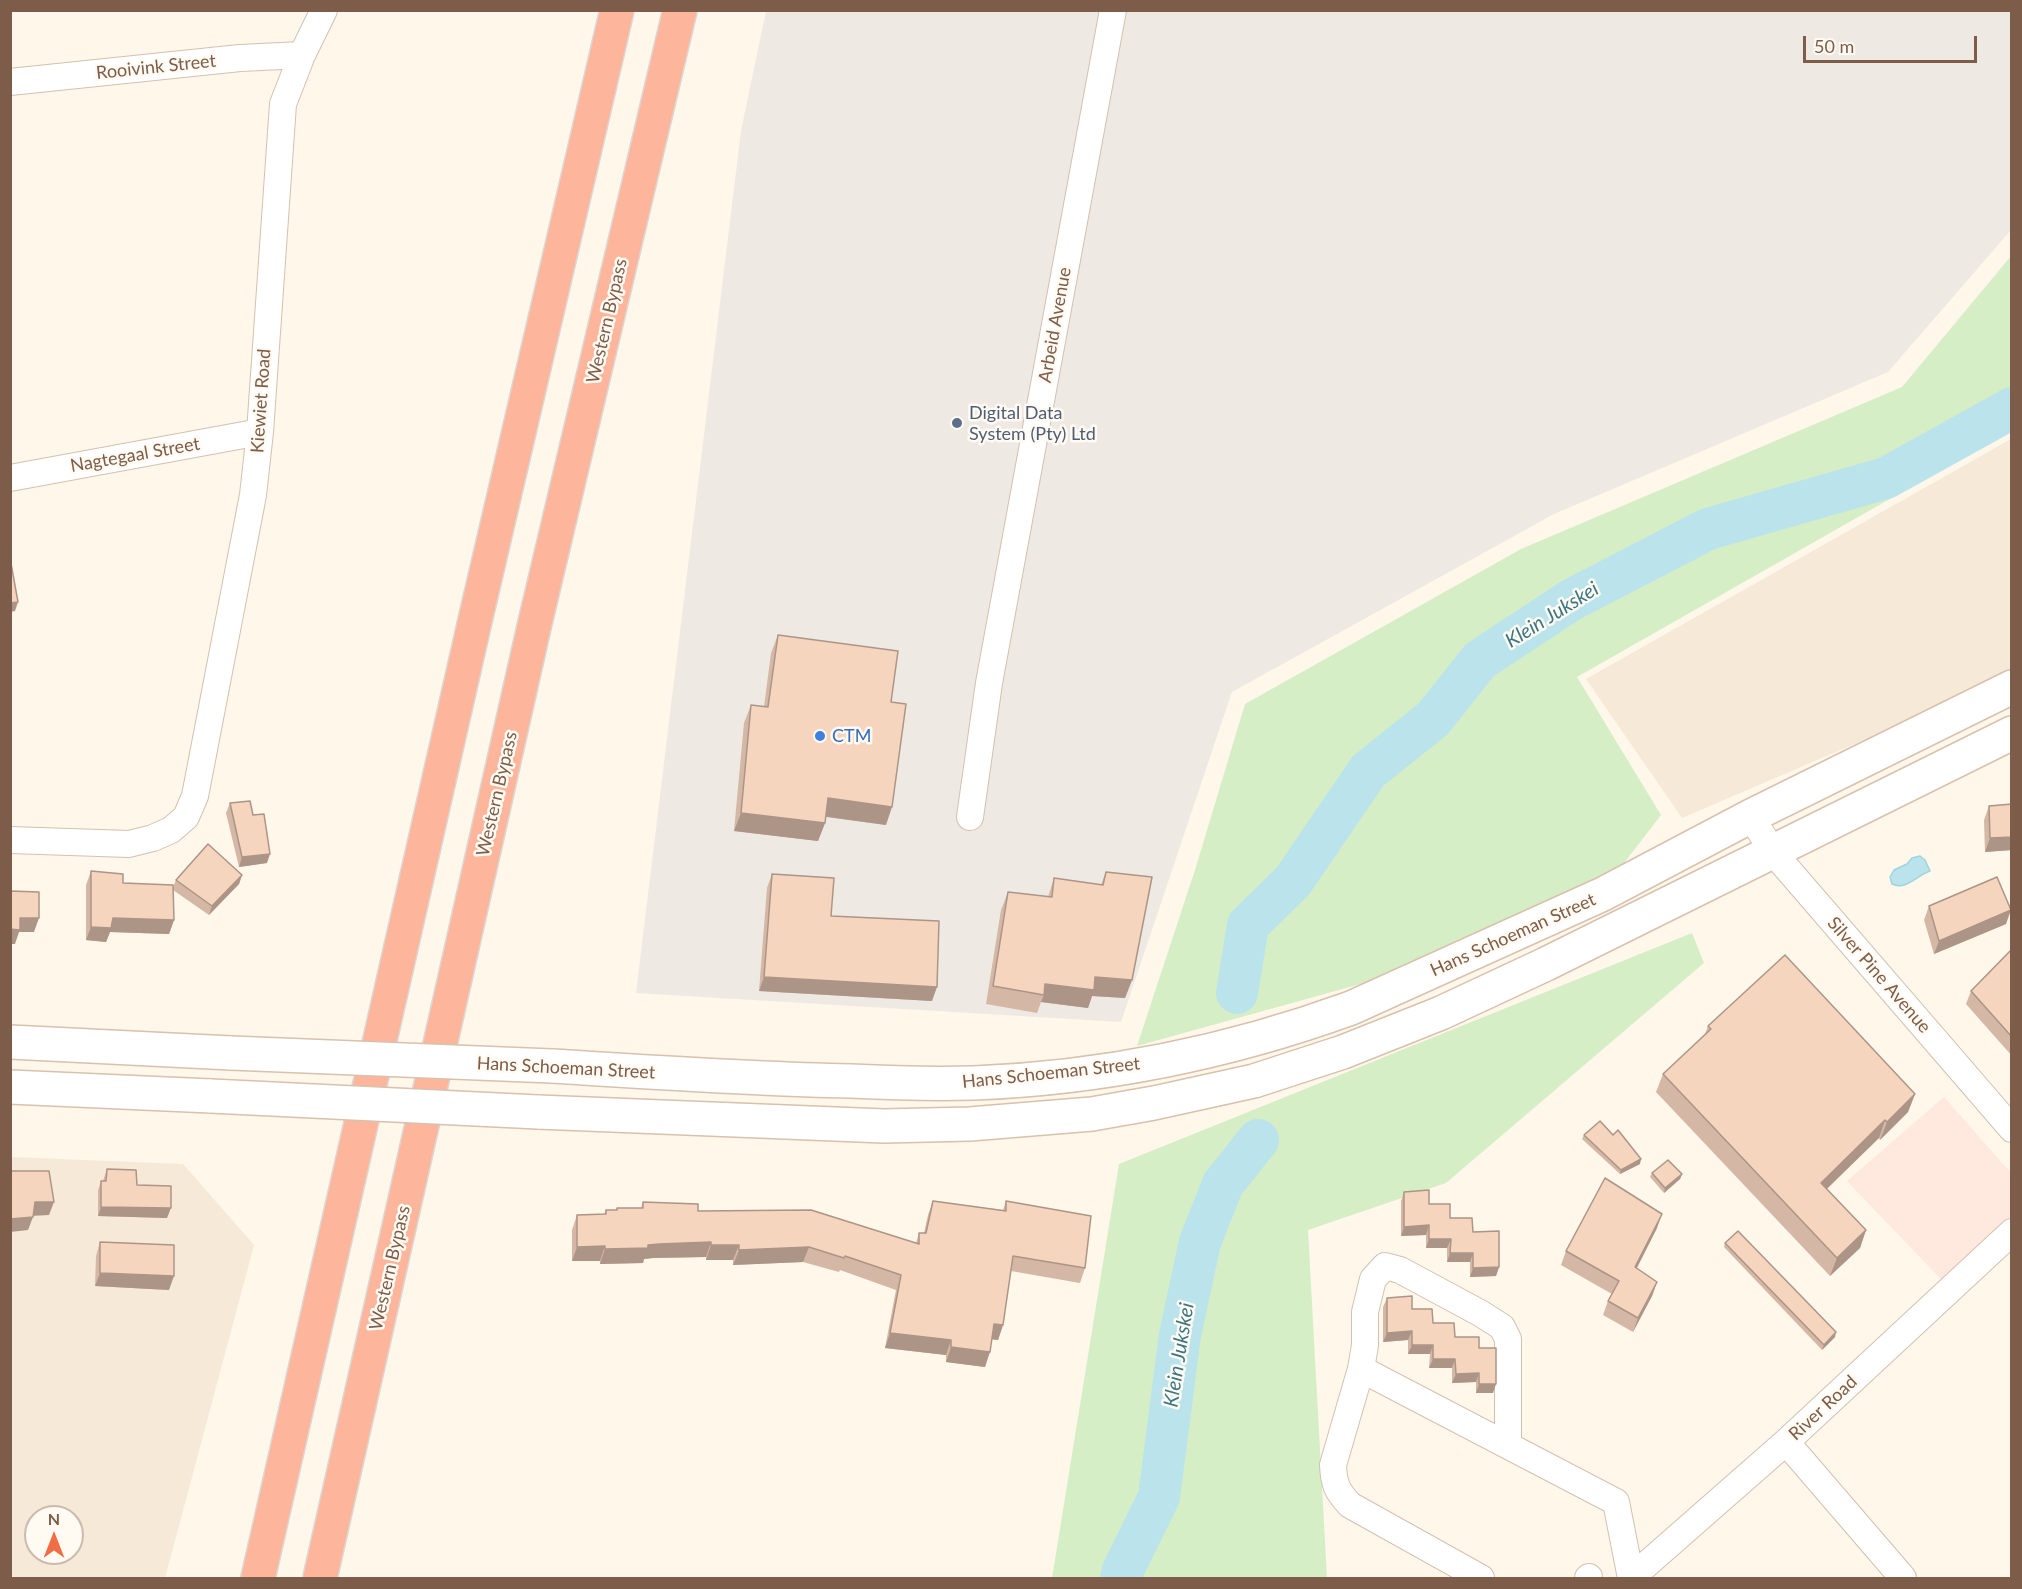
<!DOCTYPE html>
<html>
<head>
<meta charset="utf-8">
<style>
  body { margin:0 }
  #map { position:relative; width:2022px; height:1589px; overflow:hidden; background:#fef7ea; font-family:Lato,sans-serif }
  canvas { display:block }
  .frame { position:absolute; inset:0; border:12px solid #7d5c49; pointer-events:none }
  .north { position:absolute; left:24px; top:1505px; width:60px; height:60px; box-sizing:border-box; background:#fffaf2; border:2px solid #cbbbae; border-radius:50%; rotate:0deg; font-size:16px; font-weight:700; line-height:24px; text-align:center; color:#7d5c49 }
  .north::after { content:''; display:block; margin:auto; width:21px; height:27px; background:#f26d45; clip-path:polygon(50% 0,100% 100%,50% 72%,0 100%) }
  .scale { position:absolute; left:1803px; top:36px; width:174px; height:27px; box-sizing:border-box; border:3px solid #7d5c49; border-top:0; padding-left:8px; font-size:18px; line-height:21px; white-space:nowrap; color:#7d5c49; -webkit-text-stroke:4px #fffaf2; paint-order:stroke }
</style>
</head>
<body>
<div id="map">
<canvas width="2022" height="1589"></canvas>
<div class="frame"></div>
<div class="north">N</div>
<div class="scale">50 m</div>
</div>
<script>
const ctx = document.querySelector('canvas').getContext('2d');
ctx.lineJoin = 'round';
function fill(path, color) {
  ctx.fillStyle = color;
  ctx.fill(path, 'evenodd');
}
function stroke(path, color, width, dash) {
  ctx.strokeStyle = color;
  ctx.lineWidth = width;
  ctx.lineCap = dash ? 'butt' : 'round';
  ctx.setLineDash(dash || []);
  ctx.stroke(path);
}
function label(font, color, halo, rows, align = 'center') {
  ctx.font = font + ' Lato,sans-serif';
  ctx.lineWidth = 5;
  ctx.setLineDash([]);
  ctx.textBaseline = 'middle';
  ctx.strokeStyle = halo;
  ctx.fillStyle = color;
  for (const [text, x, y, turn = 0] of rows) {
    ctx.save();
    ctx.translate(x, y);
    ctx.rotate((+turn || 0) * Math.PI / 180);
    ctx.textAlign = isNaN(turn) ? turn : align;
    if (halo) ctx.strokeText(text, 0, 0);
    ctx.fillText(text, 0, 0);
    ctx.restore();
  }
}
const residential = new Path2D(`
  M 2011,439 L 2011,677 L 1682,818 L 1586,679 Z
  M 11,1157 L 183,1164 L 254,1245 L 165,1578 L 11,1578 ZM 36,1517 L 72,1517 L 72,1553 L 36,1553 Z`);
const commercial = new Path2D(`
  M 1944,1097 L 2011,1173 L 2011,1235 L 1954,1293 L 1847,1181 Z`);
const industrial = new Path2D(`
  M 766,11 L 2011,11 L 2011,230 L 1888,372 L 1554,514 L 1232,692 L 1121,1022 L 636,993 L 741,131 Z`);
const green = new Path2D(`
  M 2011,256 L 2011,430 L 1577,677 L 1661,815 L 1621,867 L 1375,980 L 1137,1046 L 1195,870 L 1245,704 L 1521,549 L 1902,387 Z
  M 1692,933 L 1704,963 L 1446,1183 L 1308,1230 L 1327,1578 L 1052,1578 L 1119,1164 Z`);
const water = new Path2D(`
  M 1920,856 L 1925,860 L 1930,871 C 1917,875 1906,891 1892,884 L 1890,877 L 1894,870 L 1907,864 L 1912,858 Z`);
const river = new Path2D(`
  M 1237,993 L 1248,925 L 1293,881 L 1368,771 L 1433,719 L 1480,660 L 1571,600 L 1708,529 L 1886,478 L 2012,408
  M 1121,1578 L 1123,1570 L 1159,1497 L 1180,1335 L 1200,1242 L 1223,1184 L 1258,1140`);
const street = new Path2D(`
  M 10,82 L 240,58 L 302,55
  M 10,478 L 260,432
  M 1751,816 L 1772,851 L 2012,1129
  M 970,817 L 989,683 L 1113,10
  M 10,840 L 129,844 L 153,838 L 171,830 L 186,817 L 195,796 L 253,495 L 260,432 L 283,104 L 302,55 L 324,10
  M 1361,1369 L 1333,1465 C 1334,1485 1337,1491 1350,1505 L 1481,1578
  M 1786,1442 L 1903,1578
  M 1508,1445 L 1508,1339 L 1502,1327 L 1480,1313 L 1400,1270 L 1385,1266 L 1373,1279 L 1365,1312 L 1365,1345 L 1361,1369 L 1616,1502 L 1631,1578
  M 1588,1578 L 1589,1577
  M 1631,1578 L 1786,1442 L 2012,1232`);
const secondary = new Path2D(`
  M 10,1042 L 231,1053
  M 552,1066 C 652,1072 751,1079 851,1081 C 892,1083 933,1084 974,1083 C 1103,1078 1230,1052 1351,1008 L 1603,894 L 1751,816 L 2012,687
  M 10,1087 L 211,1096
  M 538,1112 L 884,1126 L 970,1124 L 1092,1114 L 1154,1103 L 1254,1081 L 1343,1052 L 1441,1013 L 1546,964 L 2012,733`);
const highway = new Path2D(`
  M 258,1578 L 474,625 L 617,10
  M 320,1578 L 534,627 L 680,10`);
const secondaryBridge = new Path2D(`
  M 231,1053 L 552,1066
  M 211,1096 L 538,1112`);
const wall = new Path2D(`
  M 778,635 L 886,825 L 826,817 L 825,823 L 818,841 L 734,831 L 744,723 L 751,705 L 764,707 L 771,653 Z
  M 230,803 L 253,815 L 267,863 L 239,867 L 226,813 Z
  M 2012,804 L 2012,850 L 1985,852 L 1984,820 L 1989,806 Z
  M 91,871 L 123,883 L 173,887 L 176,880 L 242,875 L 239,884 L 209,915 L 173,890 L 174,920 L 169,934 L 110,932 L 106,942 L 86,940 L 86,885 Z
  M 1106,872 L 1132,980 L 1125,998 L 1092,996 L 1088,1008 L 1041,1002 L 1037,1013 L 986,1004 L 1001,910 L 1008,892 L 1048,897 L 1054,878 L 1101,885 Z
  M 772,874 L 831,916 L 932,1001 L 759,991 L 767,888 Z
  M 1929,906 L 2006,924 L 1934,954 L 1924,920 Z
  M 2012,949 L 2012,1056 L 1966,1004 L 1971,991 Z
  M 1708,1026 L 1915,1094 L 1908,1112 L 1880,1140 L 1879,1138 L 1827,1189 L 1866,1230 L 1860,1248 L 1830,1276 L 1656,1092 L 1663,1074 L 1705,1034 Z
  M 1584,1135 L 1640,1164 L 1620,1174 L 1582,1139 Z
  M 107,1169 L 137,1185 L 167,1218 L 98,1216 L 98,1190 L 101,1181 L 103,1181 Z
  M 1652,1173 L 1682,1174 L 1680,1179 L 1664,1193 L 1650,1177 Z
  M 1404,1192 L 1429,1204 L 1473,1232 L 1499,1267 L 1496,1276 L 1470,1277 L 1470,1262 L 1447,1262 L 1447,1248 L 1426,1248 L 1426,1235 L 1401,1236 L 1401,1201 Z
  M 933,1201 L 1003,1210 L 1006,1201 L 1085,1268 L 1080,1283 L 1011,1271 L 1003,1325 L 998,1340 L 992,1339 L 985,1367 L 946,1362 L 946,1355 L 885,1348 L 896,1290 L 840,1270 L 839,1272 L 803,1262 L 733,1265 L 733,1260 L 706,1260 L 706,1257 L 653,1258 L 644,1259 L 643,1263 L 600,1264 L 600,1261 L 572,1261 L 572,1230 L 577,1215 L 604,1214 L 606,1210 L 616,1210 L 617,1208 L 641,1208 L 643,1202 L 698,1211 L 916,1243 L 919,1233 L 924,1233 L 928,1215 Z
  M 1657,1228 L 1637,1268 L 1657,1282 L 1652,1296 L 1633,1332 L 1603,1315 L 1608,1301 L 1612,1294 L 1561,1265 L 1566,1251 Z
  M 100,1242 L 169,1290 L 95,1286 L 96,1256 Z
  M 1725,1243 L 1835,1337 L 1822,1350 L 1724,1247 Z
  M 1387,1298 L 1412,1309 L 1455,1337 L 1479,1348 L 1493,1393 L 1476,1393 L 1476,1382 L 1452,1383 L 1452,1368 L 1429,1368 L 1430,1354 L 1408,1354 L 1408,1340 L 1383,1342 L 1383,1307 Z`);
const shadedWall = new Path2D(`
  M 18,602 L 15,611 L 10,612 L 10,603 Z
  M 828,798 L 892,807 L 886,825 L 821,816 Z
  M 741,813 L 825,823 L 818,841 L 734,831 Z
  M 2012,837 L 2012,850 L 1985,852 L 1990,838 Z
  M 270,854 L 267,863 L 239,867 L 242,857 Z
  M 242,875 L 239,884 L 209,915 L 212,906 Z
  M 2011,910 L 2006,924 L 1934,954 L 1939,941 Z
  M 20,918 L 39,918 L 34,932 L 19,932 L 15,944 L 10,944 L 10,929 Z
  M 113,918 L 174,920 L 169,934 L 110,932 L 106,942 L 86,940 L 91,927 Z
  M 764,977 L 937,987 L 932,1001 L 759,991 Z
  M 1095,977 L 1132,980 L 1125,998 L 1092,996 L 1088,1008 L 1041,1002 L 1044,995 L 1045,984 Z
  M 1915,1094 L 1908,1112 L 1880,1140 L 1887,1122 Z
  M 1885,1120 L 1879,1138 L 1814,1201 L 1821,1183 Z
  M 1641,1159 L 1640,1164 L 1620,1174 L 1621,1170 Z
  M 1682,1174 L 1680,1179 L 1664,1193 L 1665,1188 Z
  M 35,1202 L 54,1202 L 49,1215 L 30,1216 Z
  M 101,1207 L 171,1208 L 167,1218 L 98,1216 Z
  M 1662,1214 L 1657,1228 L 1630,1281 L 1635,1267 Z
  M 33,1217 L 28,1230 L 10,1232 L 10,1219 Z
  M 1429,1225 L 1426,1235 L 1401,1236 L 1404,1227 Z
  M 1866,1230 L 1860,1248 L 1830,1276 L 1837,1258 Z
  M 1429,1239 L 1451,1239 L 1447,1248 L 1426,1248 Z
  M 711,1242 L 706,1257 L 653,1258 L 644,1259 L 643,1263 L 600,1264 L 605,1249 L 659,1244 Z
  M 711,1245 L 739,1245 L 733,1260 L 706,1260 Z
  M 605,1246 L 600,1261 L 572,1261 L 577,1247 Z
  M 809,1247 L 803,1262 L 733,1265 L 739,1250 Z
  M 1450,1253 L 1473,1253 L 1470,1262 L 1447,1262 Z
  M 1499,1267 L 1496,1276 L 1470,1277 L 1473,1268 Z
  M 100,1273 L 174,1276 L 169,1290 L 95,1286 Z
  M 1657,1282 L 1652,1296 L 1633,1332 L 1638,1318 Z
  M 994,1324 L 1003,1325 L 998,1340 L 989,1339 Z
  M 1412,1331 L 1408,1340 L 1383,1342 L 1387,1333 Z
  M 1836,1332 L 1835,1337 L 1822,1350 L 1824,1345 Z
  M 890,1333 L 951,1340 L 946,1355 L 885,1348 Z
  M 1412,1345 L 1433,1345 L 1430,1354 L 1408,1354 Z
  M 951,1347 L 990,1352 L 985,1367 L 946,1362 Z
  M 1433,1359 L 1455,1359 L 1452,1368 L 1429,1368 Z
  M 1479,1373 L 1476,1382 L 1452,1383 L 1456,1374 Z
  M 1479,1384 L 1496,1384 L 1493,1393 L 1476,1393 Z`);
const building = new Path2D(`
  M 10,558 L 18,602 L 10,603 Z
  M 778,635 L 898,651 L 891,702 L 906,704 L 892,807 L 828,798 L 825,823 L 741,813 L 751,705 L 768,707 Z
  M 250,801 L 253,815 L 264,814 L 270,854 L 242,857 L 230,803 Z
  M 2012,804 L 2012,837 L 1990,838 L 1989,806 Z
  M 208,844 L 242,875 L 212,906 L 176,880 Z
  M 91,871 L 123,874 L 123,883 L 173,885 L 174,920 L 113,918 L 111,928 L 91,927 Z
  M 1106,872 L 1152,877 L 1132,980 L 1095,977 L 1094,990 L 1045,984 L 1044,995 L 993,986 L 1008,892 L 1052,897 L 1054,878 L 1103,885 Z
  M 772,874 L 834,878 L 831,916 L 939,921 L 937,987 L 764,977 Z
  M 1997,877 L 2011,910 L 1939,941 L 1929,906 Z
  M 10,891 L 39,892 L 39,918 L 20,918 L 20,930 L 10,929 Z
  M 2012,949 L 2012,1037 L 1971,991 Z
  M 1785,955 L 1915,1094 L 1887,1122 L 1885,1120 L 1821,1183 L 1866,1230 L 1837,1258 L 1663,1074 L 1711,1029 L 1708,1026 Z
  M 1600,1121 L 1613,1135 L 1618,1130 L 1641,1159 L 1621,1170 L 1584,1135 Z
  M 1668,1160 L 1682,1174 L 1665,1188 L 1652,1173 Z
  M 107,1169 L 136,1170 L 137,1185 L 171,1186 L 171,1208 L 101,1207 L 101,1181 L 106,1181 Z
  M 10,1171 L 49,1171 L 54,1202 L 35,1202 L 33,1217 L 10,1219 Z
  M 1605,1178 L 1662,1214 L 1635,1267 L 1657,1282 L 1638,1318 L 1608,1301 L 1619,1281 L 1566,1251 Z
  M 1429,1190 L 1429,1204 L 1450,1204 L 1450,1218 L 1472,1218 L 1473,1232 L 1499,1231 L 1499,1267 L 1473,1268 L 1473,1253 L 1450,1253 L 1451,1239 L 1429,1239 L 1429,1225 L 1404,1227 L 1404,1192 Z
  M 933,1201 L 1006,1211 L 1006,1201 L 1091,1216 L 1085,1268 L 1013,1256 L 1003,1325 L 994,1324 L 990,1352 L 951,1347 L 951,1340 L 890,1333 L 901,1275 L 845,1256 L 844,1258 L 809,1247 L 739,1250 L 739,1245 L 711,1245 L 711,1242 L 659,1244 L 648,1245 L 648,1248 L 605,1249 L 605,1246 L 577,1247 L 577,1215 L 606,1214 L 606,1210 L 617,1210 L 617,1208 L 643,1208 L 643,1202 L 698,1204 L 698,1211 L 811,1210 L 919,1244 L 919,1233 L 926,1233 Z
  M 1738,1231 L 1836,1332 L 1824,1345 L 1725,1243 Z
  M 100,1242 L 174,1245 L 174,1276 L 100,1273 Z
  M 1412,1296 L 1412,1309 L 1432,1309 L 1433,1323 L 1454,1323 L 1455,1337 L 1479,1337 L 1479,1348 L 1496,1348 L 1496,1384 L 1479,1384 L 1479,1373 L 1456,1374 L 1455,1359 L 1433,1359 L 1433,1345 L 1412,1345 L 1412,1331 L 1387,1333 L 1387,1298 Z`);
const markers = [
  [957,423,6,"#5c6f8a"],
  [820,736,6,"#3f7fe0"]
];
const streetNames = [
  ["Rooivink Street",156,67,-6],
  ["Western Bypass",607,321,-77],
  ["Arbeid Avenue",1055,325,-80],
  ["Kiewiet Road",261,401,-86],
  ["Nagtegaal Street",135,455,-10],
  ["Western Bypass",497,794,-77],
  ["Hans Schoeman Street",1513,935,-24],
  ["Silver Pine Avenue",1879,975,49],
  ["Hans Schoeman Street",566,1068,3],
  ["Hans Schoeman Street",1051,1073,-6],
  ["Western Bypass",390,1268,-77],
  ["River Road",1823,1408,-43]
];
const serviceNames = [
  ["Digital Data",969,413],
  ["System (Pty) Ltd",969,434]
];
const shopNames = [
  ["CTM",832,736]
];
const waterNames = [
  ["Klein Jukskei",1552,615,-32],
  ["Klein Jukskei",1179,1355,-81]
];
fill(residential, '#f7e9d7');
fill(commercial, '#ffe8dd');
fill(industrial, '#efe9e3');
fill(green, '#d6eec6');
fill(water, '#bbe3eb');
stroke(water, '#a0d4de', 1.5);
stroke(river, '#bbe3eb', 42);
stroke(street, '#d5c0b0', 28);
stroke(secondary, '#d8c1ad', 36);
stroke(highway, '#ddd5d0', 36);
stroke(street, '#fff', 26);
stroke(secondary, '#fff', 33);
stroke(highway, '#fdb69c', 33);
stroke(secondaryBridge, '#d8c1ad', 36, []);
stroke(secondaryBridge, '#fff', 33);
fill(wall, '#d4b7a4');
fill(shadedWall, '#ac9586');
fill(building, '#f6d5bf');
stroke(building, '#ac9586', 1.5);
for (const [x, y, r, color] of markers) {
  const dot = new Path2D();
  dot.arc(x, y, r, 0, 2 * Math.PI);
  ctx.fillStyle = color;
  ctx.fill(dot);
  stroke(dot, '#fffaf2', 2);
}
label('18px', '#7d5c49', '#fffaf2', streetNames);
label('18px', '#4e5e75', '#fffaf2', serviceNames, 'left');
label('18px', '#366cbe', '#fffaf2', shopNames, 'left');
label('italic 20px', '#3b7683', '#fffaf2', waterNames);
</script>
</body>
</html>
